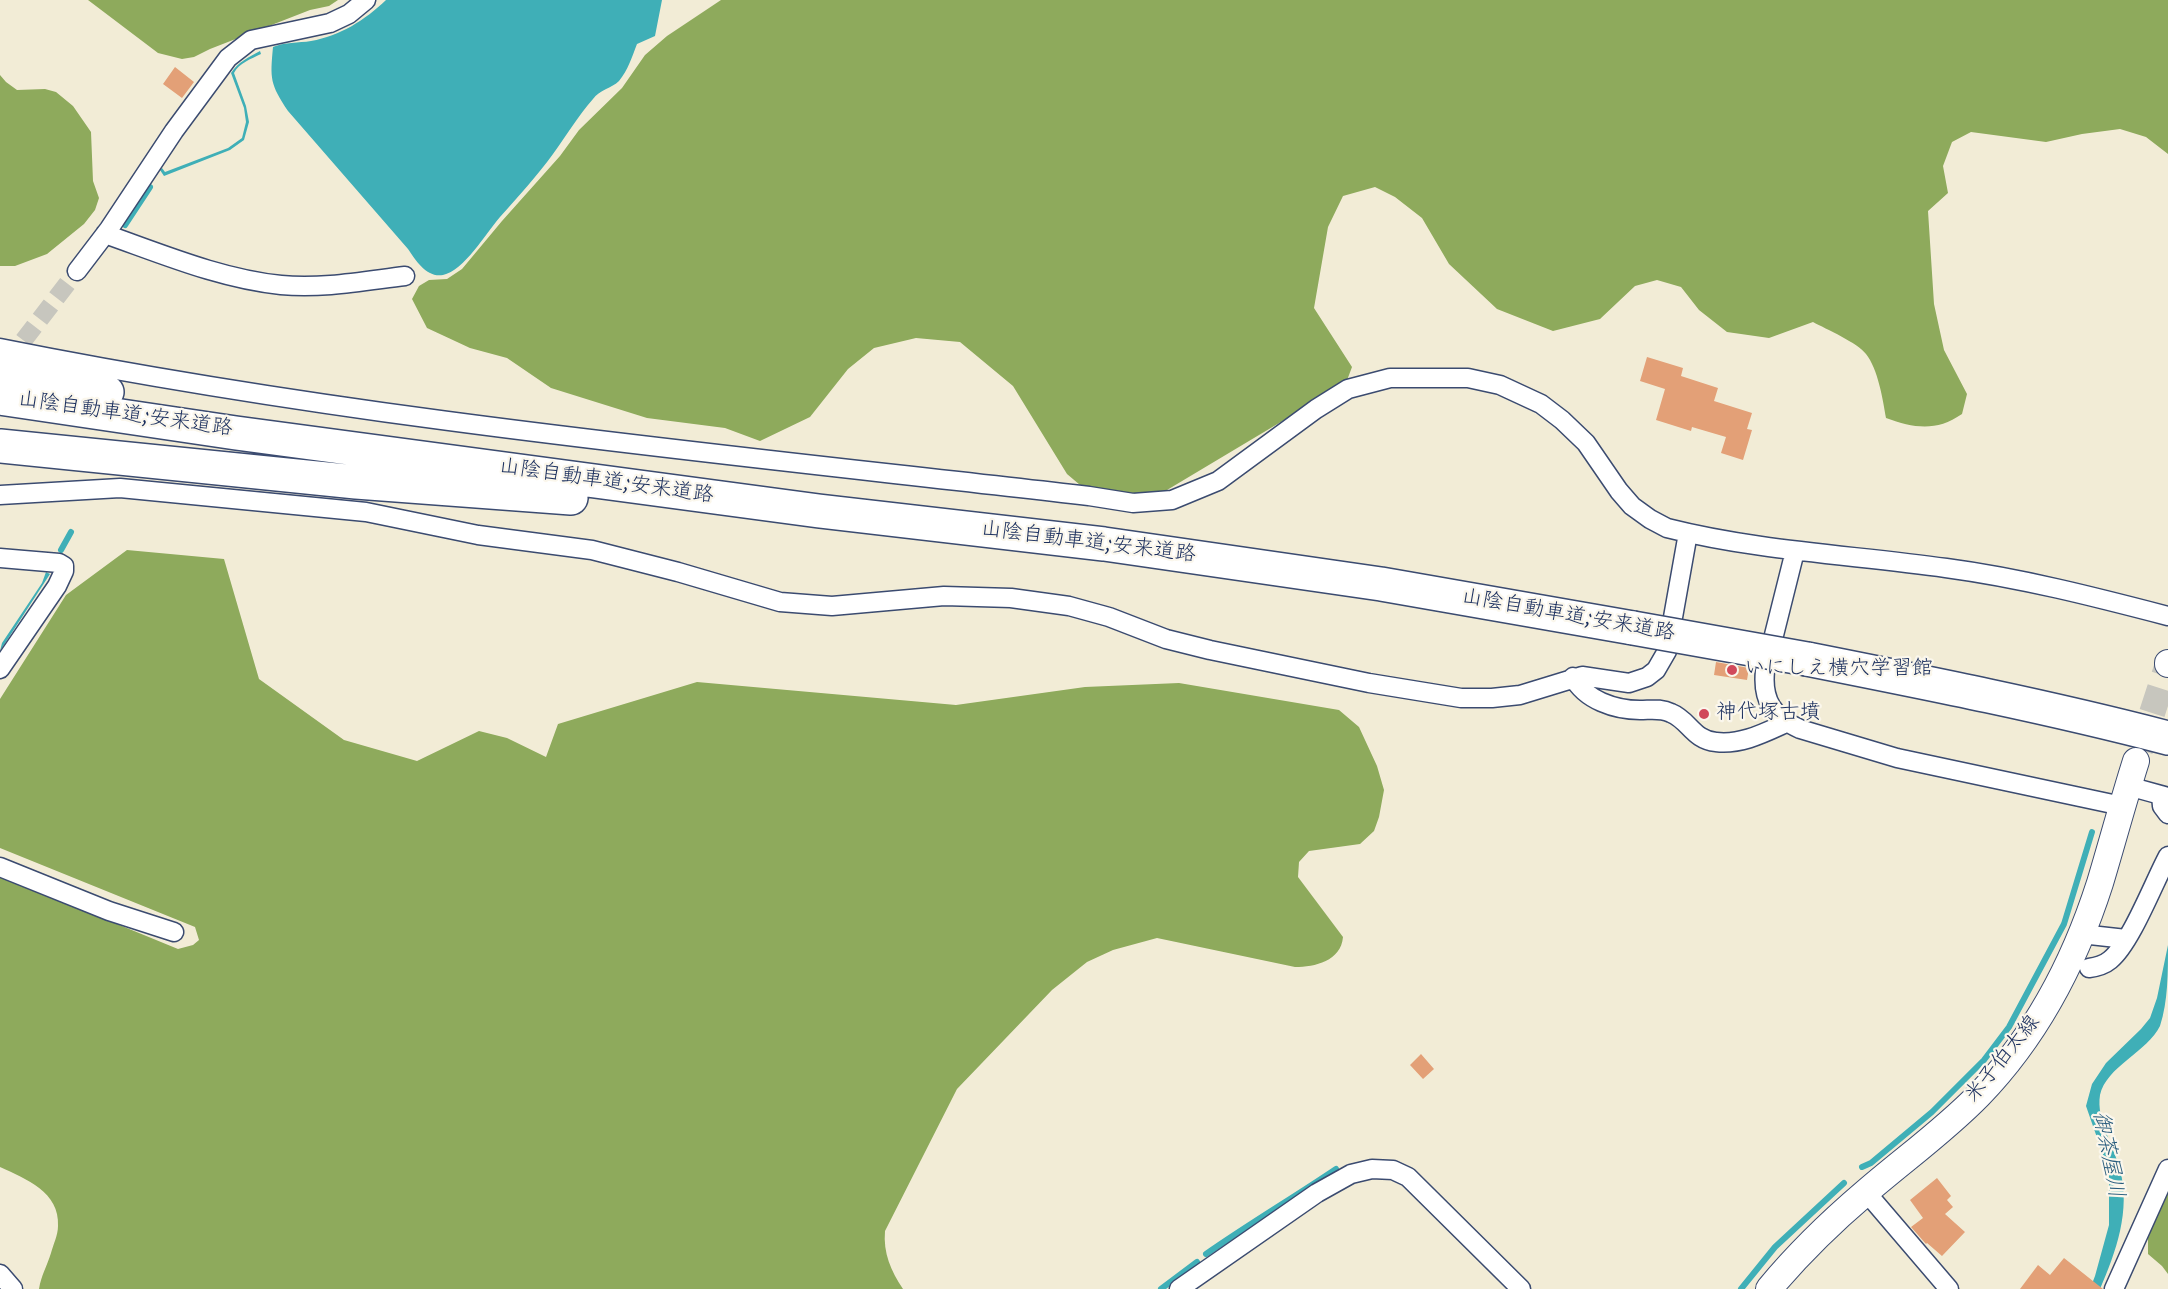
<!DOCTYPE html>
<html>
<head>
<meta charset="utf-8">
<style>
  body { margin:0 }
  canvas { display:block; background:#f2ecd6 }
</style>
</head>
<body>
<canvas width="2168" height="1289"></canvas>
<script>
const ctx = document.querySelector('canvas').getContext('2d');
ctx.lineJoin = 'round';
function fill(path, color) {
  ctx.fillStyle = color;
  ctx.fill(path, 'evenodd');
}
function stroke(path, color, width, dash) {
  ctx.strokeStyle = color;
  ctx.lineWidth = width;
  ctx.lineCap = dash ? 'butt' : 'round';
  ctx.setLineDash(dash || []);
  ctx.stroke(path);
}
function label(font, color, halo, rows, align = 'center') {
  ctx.font = font + ' Kalam,"Klee One",sans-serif';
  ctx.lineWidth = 4.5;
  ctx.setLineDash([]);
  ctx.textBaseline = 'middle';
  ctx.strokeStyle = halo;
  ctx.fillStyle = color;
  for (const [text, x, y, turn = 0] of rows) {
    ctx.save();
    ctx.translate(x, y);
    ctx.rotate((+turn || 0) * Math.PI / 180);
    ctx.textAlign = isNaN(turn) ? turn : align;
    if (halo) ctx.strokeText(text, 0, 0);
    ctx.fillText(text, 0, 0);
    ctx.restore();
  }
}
const forest = new Path2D(`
  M 88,0 L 338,0 L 329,6 L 310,10 L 210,49 L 194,57 L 182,59 L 158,53 Z
  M 721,0 L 2168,0 L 2168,154 L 2146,137 L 2120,129 L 2082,134 L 2046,142 L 1971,132 L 1952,142 L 1943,166 L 1948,193 L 1928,211 L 1934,304 L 1944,350 L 1967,394 L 1962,414 C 1936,432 1914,428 1886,418 C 1883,400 1878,369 1866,354 C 1858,343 1826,329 1813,322 L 1769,338 L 1727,332 L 1699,310 L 1681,287 L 1657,280 L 1635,286 L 1600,319 L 1553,331 L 1497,309 L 1449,264 L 1422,218 L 1395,197 L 1375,187 L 1343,196 L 1328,227 L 1314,308 L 1352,367 L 1346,383 L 1162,493 L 1128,497 L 1080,485 L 1067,474 L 1013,386 L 960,342 L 916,338 L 874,348 L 848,369 L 810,417 L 760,441 L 725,428 L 647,418 L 551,388 L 507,358 L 470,348 L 427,328 L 412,299 L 419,286 L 429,280 L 447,279 L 462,269 L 502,221 L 560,156 L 579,130 L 622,88 L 645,55 L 667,36 Z
  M 0,75 L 6,82 L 17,90 L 45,89 L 56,92 L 73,106 L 91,132 L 93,181 L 99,198 L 95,210 L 84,224 L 47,254 L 15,266 L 0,266 Z
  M 127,550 L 224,559 L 259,679 L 344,740 L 417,761 L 479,731 L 507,738 L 546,757 L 558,724 L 697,682 L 956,705 L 1085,687 L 1179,683 L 1339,710 L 1359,727 L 1377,766 L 1384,790 L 1379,817 L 1374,831 L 1360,844 L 1309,851 L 1299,862 L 1298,877 L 1343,937 C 1341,961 1315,967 1295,967 L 1157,938 L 1113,950 L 1087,962 L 1052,990 L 957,1089 L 885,1231 C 883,1253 891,1271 903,1289 L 39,1289 C 41,1276 47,1266 51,1253 C 53,1245 58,1235 58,1226 C 60,1192 26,1179 0,1167 L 0,876 L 178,949 L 193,945 L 199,940 L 195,927 L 0,848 L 0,699 L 66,595 Z
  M 2168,1191 L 2168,1274 L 2162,1266 L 2148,1254 L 2148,1234 Z`);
const water = new Path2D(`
  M 386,0 L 662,0 L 655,36 L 637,44 C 632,57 628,70 619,81 C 612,88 599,90 593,99 C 578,116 566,136 553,154 C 537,176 518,197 500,217 C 486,233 464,271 443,275 C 427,278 416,261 408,249 L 288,111 C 270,84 270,79 273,47 C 284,42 299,43 311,41 C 340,36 365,20 386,0 Z
  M 260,51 L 261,54 C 251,59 239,63 234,73 L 246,106 L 249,122 L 244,140 L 230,150 L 164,176 L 160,170 L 162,168 L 165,172 L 228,148 L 242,138 L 246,122 L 244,108 L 231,73 C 238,62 249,57 260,51 Z
  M 46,572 L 50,574 L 0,651 L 2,643 L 42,583 Z
  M 2168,945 C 2168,973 2168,1001 2160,1026 C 2148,1051 2106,1067 2100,1095 C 2096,1120 2114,1146 2120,1170 C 2131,1210 2116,1252 2100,1289 L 2090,1289 L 2095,1276 L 2109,1225 L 2109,1172 L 2086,1106 L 2092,1084 L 2106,1063 L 2141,1029 L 2150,1018 L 2157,998 Z`);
const stream = new Path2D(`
  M 125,225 L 150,187
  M 61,550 L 71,532
  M 1862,1167 L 1871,1163 L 1932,1112 L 1984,1060 L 2009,1027 L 2064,924 L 2092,832
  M 1206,1254 C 1249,1224 1293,1198 1336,1169
  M 1161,1289 L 1197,1262
  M 1741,1289 L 1775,1247 L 1844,1183`);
const building = new Path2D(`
  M 175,67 L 194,82 L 182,98 L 163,84 Z
  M 1647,357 L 1683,368 L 1681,376 L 1718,388 L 1714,401 L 1752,413 L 1747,429 L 1752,430 L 1743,460 L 1721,453 L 1726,437 L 1692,427 L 1691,431 L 1656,420 L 1665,389 L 1640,381 Z
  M 1716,662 L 1749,668 L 1747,680 L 1714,675 Z
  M 1421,1054 L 1434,1069 L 1423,1079 L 1410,1065 Z
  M 1937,1178 L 1951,1196 L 1947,1200 L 1953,1207 L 1945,1214 L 1965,1232 L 1942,1256 L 1927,1243 L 1926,1244 L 1911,1227 L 1923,1218 L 1910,1200 Z
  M 2064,1258 L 2103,1289 L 2020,1289 L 2038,1265 L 2050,1275 Z`);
const minorTunnel = new Path2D(`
  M 7,362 L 77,271`);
const secondaryTunnel = new Path2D(`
  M 2140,750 L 2168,664`);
const minor = new Path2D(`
  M 105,234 C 162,254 221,279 281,285 C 322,289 364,281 405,276
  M 77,271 L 109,229 L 174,131 L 228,58 L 251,40 L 330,23 L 349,14 L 366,0
  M 0,348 C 359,420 726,454 1089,496 L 1133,503 L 1172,500 L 1218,481 L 1316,409 L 1348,389 L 1390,378 L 1468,378 L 1500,385 L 1541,404 L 1562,420 L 1586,443 L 1619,491 L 1632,506 L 1650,519 L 1667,528 C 1758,551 1853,555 1946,568 C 2021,578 2095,597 2168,616
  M 0,495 L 120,488 L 366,512 L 478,535 L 592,550 L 678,572 L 780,602 L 832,606 L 944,596 L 1011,598 L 1069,606 L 1109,617 L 1166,639 L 1210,650 L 1369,683 L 1461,698 L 1492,698 L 1520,695 L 1582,676 L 1629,683 L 1647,677 L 1656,670 L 1667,651 L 1688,533
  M 1795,551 L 1765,671 C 1762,700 1773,717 1800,729 L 1897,758 L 2122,806
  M 0,558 L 59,563 L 64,566 L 64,571 L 57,586 L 0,669
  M 1573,677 C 1585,700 1615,710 1640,710 C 1651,710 1661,708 1671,713 C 1689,720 1693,740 1716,742 C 1741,745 1764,733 1786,723
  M 2128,786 L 2168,797
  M 2161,795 L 2162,806 L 2168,814
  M 0,867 L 109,911 L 174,932
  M 2081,934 L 2126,939
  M 2089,968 C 2097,967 2104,965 2110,960 C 2131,943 2154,882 2168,856
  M 1866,1192 L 1949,1289
  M 0,1274 L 13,1289
  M 1179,1289 L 1317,1193 L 1351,1174 L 1372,1169 L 1393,1170 L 1408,1177 L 1521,1289
  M 2114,1289 L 2168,1169`);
const secondary = new Path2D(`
  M 2168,664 L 2168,663
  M 1769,1289 C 1798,1254 1831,1222 1865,1193 C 1903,1160 1944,1131 1979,1095 C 2036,1036 2075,961 2100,883 C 2112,843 2123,802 2136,761`);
const motorway = new Path2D(`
  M 0,372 L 107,392
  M 0,398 L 236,433 L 819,511 L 1104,544 L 1381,584 L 1633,628
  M 0,446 L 356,482 L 571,498
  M 1807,659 C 1928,683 2049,707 2168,738`);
const motorwayBridge = new Path2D(`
  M 1633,628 L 1807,659`);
const markers = [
  [1732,670,6,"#d1495b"],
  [1704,714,6,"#d1495b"]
];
const streetNames = [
  ["山陰自動車道;安来道路",125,416,8],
  ["山陰自動車道;安来道路",606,483,8],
  ["山陰自動車道;安来道路",1088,544,7],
  ["山陰自動車道;安来道路",1568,617,10],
  ["米子伯太線",2004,1060,-51]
];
const poiNames = [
  ["いにしえ横穴学習館",1744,670],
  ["神代塚古墳",1716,714]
];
const waterNames = [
  ["御茶屋川",2106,1155,79]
];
fill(forest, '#8eaa5c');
fill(water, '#3fafb7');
stroke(stream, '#3fafb7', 6);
fill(building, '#e3a077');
stroke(minorTunnel, '#c7c6be', 18, [18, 9]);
stroke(secondaryTunnel, '#c7c6be', 26, [26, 13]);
stroke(minor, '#3b4b70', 21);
stroke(secondary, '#3b4b70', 28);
stroke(motorway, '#3b4b70', 36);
stroke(minor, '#fff', 18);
stroke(secondary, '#fff', 26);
stroke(motorway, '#fff', 33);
stroke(motorwayBridge, '#3b4b70', 36, []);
stroke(motorwayBridge, '#fff', 33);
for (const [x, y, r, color] of markers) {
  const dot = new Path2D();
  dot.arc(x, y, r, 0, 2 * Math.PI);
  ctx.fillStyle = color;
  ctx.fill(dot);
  stroke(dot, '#fbf7ec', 2);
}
label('21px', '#1b2f5e', '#fbf7ec', streetNames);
label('21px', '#1b2f5e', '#fbf7ec', poiNames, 'left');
label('italic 22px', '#285c7d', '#fbf7ec', waterNames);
</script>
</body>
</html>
